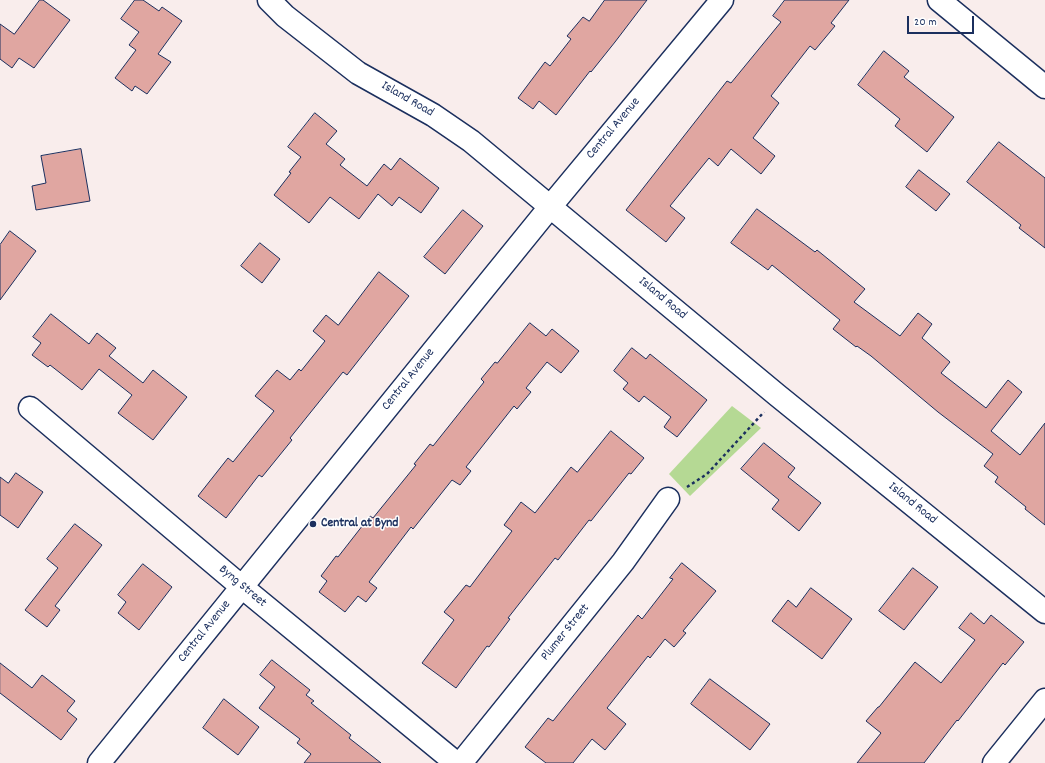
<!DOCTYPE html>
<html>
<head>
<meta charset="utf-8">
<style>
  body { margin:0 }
  #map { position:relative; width:1045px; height:763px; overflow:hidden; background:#f9edec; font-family:Dekko,sans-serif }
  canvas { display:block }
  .scale { position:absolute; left:907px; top:16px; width:67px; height:18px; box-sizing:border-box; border:2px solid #1b2f5e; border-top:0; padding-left:5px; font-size:12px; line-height:14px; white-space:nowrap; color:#1b2f5e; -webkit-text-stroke:3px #fff; paint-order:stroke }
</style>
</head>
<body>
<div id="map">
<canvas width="1045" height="763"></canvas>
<div class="scale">20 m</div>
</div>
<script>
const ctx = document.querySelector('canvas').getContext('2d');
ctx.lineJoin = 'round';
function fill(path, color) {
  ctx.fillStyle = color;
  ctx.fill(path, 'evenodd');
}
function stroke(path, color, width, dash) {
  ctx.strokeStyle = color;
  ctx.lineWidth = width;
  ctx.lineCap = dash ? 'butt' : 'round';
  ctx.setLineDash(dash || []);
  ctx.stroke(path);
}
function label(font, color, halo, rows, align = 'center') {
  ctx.font = font + ' Dekko,sans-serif';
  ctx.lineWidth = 3;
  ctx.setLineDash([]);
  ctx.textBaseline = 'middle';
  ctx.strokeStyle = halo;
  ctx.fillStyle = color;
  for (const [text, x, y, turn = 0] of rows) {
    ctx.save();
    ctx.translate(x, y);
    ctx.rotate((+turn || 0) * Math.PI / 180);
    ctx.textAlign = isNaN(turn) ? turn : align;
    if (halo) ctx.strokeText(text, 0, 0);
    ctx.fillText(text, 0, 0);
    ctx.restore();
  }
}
const green = new Path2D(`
  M 732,406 L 761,428 L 690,496 L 669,474 Z`);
const building = new Path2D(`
  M 40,0 L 43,0 L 70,20 L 34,68 L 19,58 L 12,68 L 0,59 L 0,24 L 14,34 Z
  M 135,0 L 143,0 L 159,11 L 162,7 L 182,21 L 158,54 L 171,62 L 147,94 L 135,86 L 132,91 L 115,78 L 136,50 L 129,45 L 139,32 L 121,19 Z
  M 605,0 L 647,0 L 615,42 L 591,72 L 590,71 L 556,115 L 539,101 L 533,109 L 518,98 L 545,62 L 550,66 L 571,39 L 567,36 L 583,17 L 589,21 Z
  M 785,0 L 849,0 L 831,23 L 835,26 L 815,50 L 810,46 L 771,96 L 779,103 L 753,138 L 775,156 L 761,174 L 731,149 L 718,166 L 709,158 L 670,206 L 685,218 L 666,242 L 626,210 L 727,81 L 731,83 L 781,22 L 773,16 Z
  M 884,51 L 909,71 L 904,77 L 954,117 L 927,152 L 895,126 L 900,119 L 858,85 Z
  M 315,113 L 337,131 L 326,144 L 345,159 L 340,165 L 367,186 L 384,164 L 391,170 L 400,158 L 439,188 L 421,213 L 399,197 L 392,206 L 378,194 L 359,219 L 330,197 L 309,223 L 274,195 L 291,173 L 289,172 L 301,157 L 288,147 Z
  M 999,142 L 1045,178 L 1045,248 L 1019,228 L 1021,225 L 967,182 Z
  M 81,149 L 90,201 L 36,210 L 32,186 L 46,183 L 41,156 Z
  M 919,170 L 950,194 L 936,211 L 906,187 Z
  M 757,209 L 815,252 L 817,250 L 865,289 L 854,302 L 900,336 L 918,313 L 932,324 L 922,338 L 950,362 L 941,373 L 986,408 L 1008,380 L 1022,392 L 991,431 L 1020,455 L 1045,423 L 1045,525 L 1025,509 L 1026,507 L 995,482 L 998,477 L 984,466 L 993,454 L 938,412 L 871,356 L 857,346 L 856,347 L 833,329 L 840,320 L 772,265 L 768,270 L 731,243 Z
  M 463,210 L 483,226 L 445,274 L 424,257 Z
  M 10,231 L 36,251 L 0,300 L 0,245 Z
  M 260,243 L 280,259 L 262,283 L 241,266 Z
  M 379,272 L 409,296 L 347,375 L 343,372 L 290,438 L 292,440 L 262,477 L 259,475 L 226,518 L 198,496 L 228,458 L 233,462 L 274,411 L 255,396 L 277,370 L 290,380 L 299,369 L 301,371 L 325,341 L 313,331 L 326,315 L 338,325 Z
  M 51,314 L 89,344 L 97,333 L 116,348 L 109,356 L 143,383 L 153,370 L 187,397 L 153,440 L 118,413 L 132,395 L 99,369 L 82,390 L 50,365 L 48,367 L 32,355 L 41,343 L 33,337 Z
  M 530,323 L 546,336 L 552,329 L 579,351 L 561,373 L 547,362 L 526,388 L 531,392 L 517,409 L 514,406 L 466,467 L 471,471 L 460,485 L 452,480 L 413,529 L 411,527 L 369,582 L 377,588 L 366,602 L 358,596 L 345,612 L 319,592 L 327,581 L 321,576 L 336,556 L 338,557 L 370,516 L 373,518 L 416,465 L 414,464 L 430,444 L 433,446 L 484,382 L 481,379 L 495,362 L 497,363 Z
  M 632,348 L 646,359 L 650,354 L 707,400 L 677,437 L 664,427 L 671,417 L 644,396 L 639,402 L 623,389 L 628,383 L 614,371 Z
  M 611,431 L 644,458 L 631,474 L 629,473 L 591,521 L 589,520 L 558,560 L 555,558 L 508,618 L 510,619 L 489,647 L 487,646 L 456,688 L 422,663 L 454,620 L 444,612 L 466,585 L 470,587 L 512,531 L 504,525 L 521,502 L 535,513 L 571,467 L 577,472 Z
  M 764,443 L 795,468 L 788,477 L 821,503 L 799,531 L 772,509 L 779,500 L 741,469 Z
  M 16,473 L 43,492 L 18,528 L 0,515 L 0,477 L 8,483 Z
  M 75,524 L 102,545 L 55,606 L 60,610 L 47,627 L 25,610 L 58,568 L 47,559 Z
  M 682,563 L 716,591 L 683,631 L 686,633 L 674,647 L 665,639 L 650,658 L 648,656 L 607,708 L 626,724 L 605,750 L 592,739 L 573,763 L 546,763 L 525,747 L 548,718 L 553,721 L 638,615 L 642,619 L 673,579 L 670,578 Z
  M 143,564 L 172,587 L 139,630 L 118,613 L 126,602 L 118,595 Z
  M 913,568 L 938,587 L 904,630 L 879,611 Z
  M 811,588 L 852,619 L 822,659 L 772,621 L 788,600 L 796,607 Z
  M 971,613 L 984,624 L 991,615 L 1024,642 L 1005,665 L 1003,663 L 958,721 L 957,720 L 924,763 L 857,763 L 881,733 L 866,721 L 878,707 L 879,707 L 915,662 L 941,683 L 975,640 L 959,628 Z
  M 272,660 L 310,690 L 306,695 L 314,701 L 311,703 L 351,735 L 349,738 L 381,763 L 304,763 L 311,754 L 297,743 L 300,739 L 259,708 L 275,687 L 260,675 Z
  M 0,663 L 32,688 L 42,675 L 75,701 L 67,711 L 77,719 L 61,740 L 0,693 Z
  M 710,679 L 770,724 L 750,750 L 691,704 Z
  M 224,699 L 259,727 L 238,755 L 203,728 Z`);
const path = new Path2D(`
  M 687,487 L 707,474 L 764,412`);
const street = new Path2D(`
  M 269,0 L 285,16 L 358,73 L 433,115 L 471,141 L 777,395 L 1045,612
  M 939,0 L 1045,87
  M 30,408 L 242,587 L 456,763
  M 99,763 L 550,207 L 722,0
  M 461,763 L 623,562 L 668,499
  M 994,763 L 1045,700`);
const markers = [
  [313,524,4,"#1b2f5e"]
];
const streetNames = [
  ["Island Road",407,100,30],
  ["Central Avenue",614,129,-50],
  ["Island Road",662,299,40],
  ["Central Avenue",409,380,-51],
  ["Island Road",912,504,39],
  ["Byng Street",242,587,40],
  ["Central Avenue",205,632,-51],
  ["Plumer Street",566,633,-51]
];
const poiNames = [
  ["Central at Bynd",321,524]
];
fill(green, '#b5d994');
fill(building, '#e0a6a1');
stroke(building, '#1b2f5e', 1);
stroke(street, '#1b2f5e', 25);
stroke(path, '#1b2f5e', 2.5, [3, 3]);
stroke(street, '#fff', 22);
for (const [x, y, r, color] of markers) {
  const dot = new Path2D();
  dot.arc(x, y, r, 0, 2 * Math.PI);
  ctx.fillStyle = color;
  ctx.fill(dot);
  stroke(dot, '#fff', 1.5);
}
label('13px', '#1b2f5e', '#fff', streetNames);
label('bold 13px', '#1b2f5e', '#fff', poiNames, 'left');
</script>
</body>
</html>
